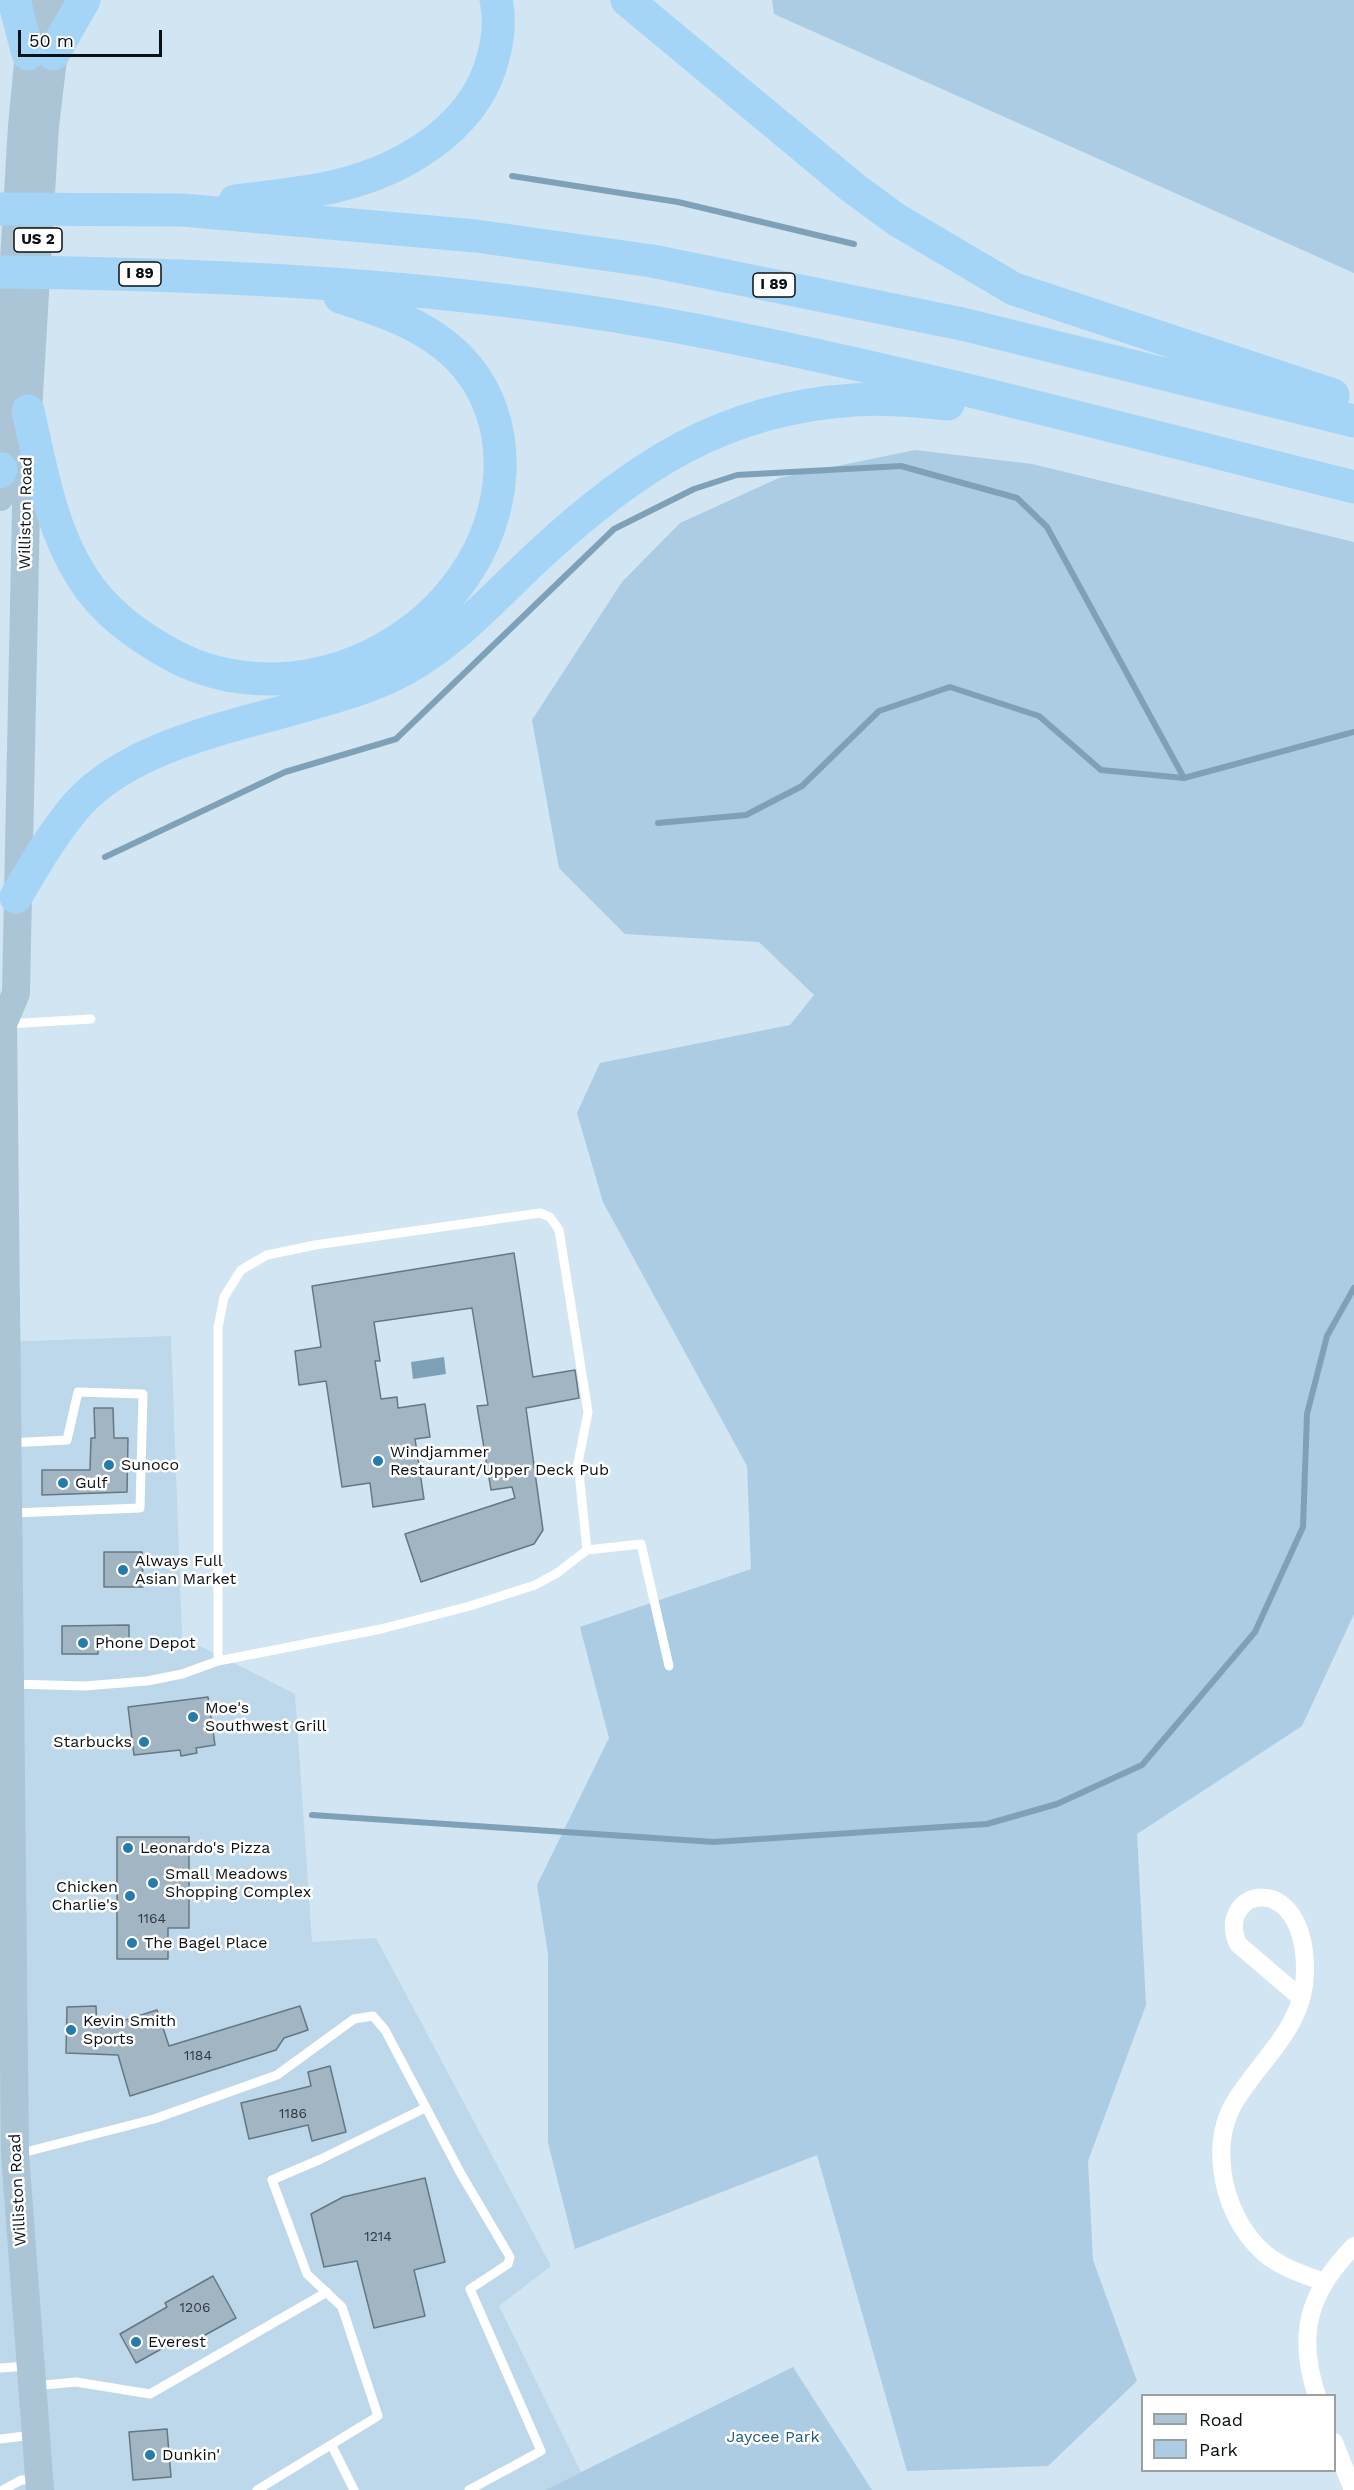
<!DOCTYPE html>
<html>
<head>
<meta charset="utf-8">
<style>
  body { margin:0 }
  #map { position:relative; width:1354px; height:2490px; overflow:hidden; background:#d1e5f2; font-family:"Work Sans",sans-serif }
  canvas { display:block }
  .legend { position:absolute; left:1141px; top:2394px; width:195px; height:78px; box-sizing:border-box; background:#fff; border:2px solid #9da0a1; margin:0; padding:8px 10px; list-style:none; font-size:18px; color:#0a1115 }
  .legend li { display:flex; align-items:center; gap:12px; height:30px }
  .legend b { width:30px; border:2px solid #9da0a1 }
  .scale { position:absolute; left:18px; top:30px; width:144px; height:27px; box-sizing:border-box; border:3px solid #0a1115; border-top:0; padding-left:8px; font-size:18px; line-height:21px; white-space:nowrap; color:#0a1115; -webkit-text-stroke:4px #fff; paint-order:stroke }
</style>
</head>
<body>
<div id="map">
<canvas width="1354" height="2490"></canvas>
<ul class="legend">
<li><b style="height:8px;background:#abc5d7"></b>Road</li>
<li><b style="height:16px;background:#abcce2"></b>Park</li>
</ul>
<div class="scale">50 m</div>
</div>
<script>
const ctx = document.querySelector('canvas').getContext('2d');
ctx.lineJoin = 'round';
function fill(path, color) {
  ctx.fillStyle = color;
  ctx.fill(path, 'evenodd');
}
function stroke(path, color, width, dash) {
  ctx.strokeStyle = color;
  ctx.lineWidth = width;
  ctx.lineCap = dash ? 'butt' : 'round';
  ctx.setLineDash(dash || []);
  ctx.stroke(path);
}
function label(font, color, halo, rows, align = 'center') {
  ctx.font = font + ' "Work Sans",sans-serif';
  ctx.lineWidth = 5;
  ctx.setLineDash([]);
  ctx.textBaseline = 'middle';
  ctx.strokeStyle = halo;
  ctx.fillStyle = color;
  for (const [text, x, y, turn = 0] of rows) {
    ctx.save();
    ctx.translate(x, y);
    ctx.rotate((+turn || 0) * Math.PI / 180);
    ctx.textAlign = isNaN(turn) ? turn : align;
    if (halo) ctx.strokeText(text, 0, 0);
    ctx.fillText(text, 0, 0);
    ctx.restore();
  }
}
const built = new Path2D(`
  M 171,1336 L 182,1637 L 295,1694 L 312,1942 L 376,1938 L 551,2266 L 499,2306 L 581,2472 L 545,2490 L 0,2490 L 0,1342 Z`);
const green = new Path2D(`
  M 772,0 L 1354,0 L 1354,273 L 774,14 Z
  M 915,450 L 1032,464 L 1354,542 L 1354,1614 L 1302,1726 L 1137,1834 L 1146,2005 L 1088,2161 L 1093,2260 L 1137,2381 L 1048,2466 L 907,2471 L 817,2155 L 575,2249 L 548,2143 L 548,1954 L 537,1885 L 609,1738 L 580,1627 L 751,1569 L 747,1466 L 603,1202 L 577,1113 L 600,1063 L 790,1025 L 814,995 L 759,942 L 625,934 L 559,868 L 532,720 L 622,582 L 680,523 L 779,478 Z
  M 793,2367 L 872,2490 L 545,2490 Z`);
const water = new Path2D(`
  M 444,1357 L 446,1374 L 413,1379 L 411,1362 Z`);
const stream = new Path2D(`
  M 512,176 L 678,202 L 854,244
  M 658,823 L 746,815 L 802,786 L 879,711 L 950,687 L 1039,716 L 1101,770 L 1184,778 L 1354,732
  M 105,857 L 285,772 L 396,739 L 614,529 L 694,489 L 737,475 L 901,466 L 1017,498 L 1047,527 L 1184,778
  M 312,1815 L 714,1842 L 987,1824 L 1057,1804 L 1142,1765 L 1255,1632 L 1303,1527 L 1307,1414 L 1327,1336 L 1354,1288`);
const building = new Path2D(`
  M 514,1253 L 533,1377 L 575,1370 L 579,1398 L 526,1408 L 543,1530 L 534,1544 L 421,1582 L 405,1534 L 515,1498 L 512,1487 L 491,1490 L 477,1406 L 488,1405 L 472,1308 L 374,1322 L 380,1361 L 375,1361 L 381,1399 L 397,1397 L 398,1408 L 425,1404 L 430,1437 L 415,1439 L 424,1499 L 373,1507 L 370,1483 L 342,1487 L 326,1381 L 299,1385 L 295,1351 L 321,1347 L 312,1286 Z
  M 94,1408 L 113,1408 L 114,1438 L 128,1438 L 127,1492 L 42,1495 L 42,1470 L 90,1470 L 91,1438 L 95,1438 Z
  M 104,1552 L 142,1552 L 143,1587 L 104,1587 Z
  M 129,1625 L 129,1643 L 98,1644 L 98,1654 L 62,1654 L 62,1626 Z
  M 208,1697 L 215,1745 L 196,1748 L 197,1753 L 181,1756 L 180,1750 L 134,1755 L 128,1707 Z
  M 117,1837 L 189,1837 L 189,1928 L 168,1928 L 168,1959 L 117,1959 Z
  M 96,2006 L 97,2029 L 157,2010 L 169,2046 L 300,2006 L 308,2030 L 284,2038 L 276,2050 L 130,2096 L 118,2055 L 66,2053 L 67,2007 Z
  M 330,2066 L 346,2132 L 312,2141 L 308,2125 L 249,2139 L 241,2103 L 311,2086 L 308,2072 Z
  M 425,2178 L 445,2262 L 414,2270 L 425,2316 L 374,2328 L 357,2261 L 324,2267 L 311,2214 L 343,2197 Z
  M 213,2276 L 236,2318 L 187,2345 L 183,2337 L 136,2363 L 120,2334 L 167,2307 L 165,2303 Z
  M 167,2429 L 171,2477 L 133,2480 L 129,2432 Z`);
const service = new Path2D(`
  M 7,1024 L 91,1019
  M 9,1443 L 67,1440 L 78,1392 L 143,1394 L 140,1508 L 12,1513
  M 218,1661 L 218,1328 L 224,1297 L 241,1270 L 267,1255 L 315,1245 L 540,1213 L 550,1217 L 559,1230 L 588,1412 L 578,1463 L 587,1550
  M 12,1684 L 84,1686 L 147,1681 L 182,1674 L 218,1661 L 381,1629 L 470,1606 L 535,1585 L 557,1573 L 587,1550 L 641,1544 L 669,1666
  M 18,2154 L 154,2119 L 277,2075 L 354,2019 L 373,2016 L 385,2030 L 461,2174 L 510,2257 L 508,2264 L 470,2289 L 541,2451 L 469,2490
  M 0,2368 L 28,2366
  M 34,2386 L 76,2382 L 150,2394 L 327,2292
  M 0,2439 L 33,2435
  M 332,2446 L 354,2490
  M 3,2490 L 21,2480 L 37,2480
  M 257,2490 L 378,2416 L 342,2307 L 307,2274 L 272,2180 L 321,2159 L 425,2108`);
const minor = new Path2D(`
  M 1301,1998 L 1238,1944 C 1214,1889 1306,1866 1305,1972 C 1305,2028 1258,2061 1233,2105 C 1208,2150 1225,2218 1263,2252 C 1280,2267 1302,2274 1324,2282
  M 1317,2396 C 1296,2333 1309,2292 1354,2246
  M 1334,2442 L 1353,2490`);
const primary = new Path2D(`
  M 0,497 L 22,126 L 34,0
  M 40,2490 L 15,2154 L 3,1024 L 16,993 L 28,411 L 45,126 L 60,0`);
const motorway = new Path2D(`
  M 14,0 L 28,54
  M 627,0 L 852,187 L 897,220 L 1014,289 L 1333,395
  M 53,54 L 84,0
  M 235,201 C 270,196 306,194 340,185 C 401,170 469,131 490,68 C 497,47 501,22 496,0
  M 0,209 L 183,210 L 476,236 L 652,261 L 962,324 L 1354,421
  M 0,272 C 233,274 466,286 695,330 C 916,373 1135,433 1354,487
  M 28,411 C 41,467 50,527 82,577 C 104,612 136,635 172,655 C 307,727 490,628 500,473 C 502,428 488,386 456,355 C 424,324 381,310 340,297
  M 0,472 L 1,469
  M 16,897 C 34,865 53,833 77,805 C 131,745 232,727 307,705 C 340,695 375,686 405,669 C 456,641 497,594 539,555 C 633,468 723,408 854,400 C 885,398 917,401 948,404`);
const markers = [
  [378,1461,6,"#257baa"],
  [109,1465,6,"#257baa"],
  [63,1483,6,"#257baa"],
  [123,1570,6,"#257baa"],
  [83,1643,6,"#257baa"],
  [193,1717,6,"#257baa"],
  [144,1742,6,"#257baa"],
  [128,1848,6,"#257baa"],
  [153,1883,6,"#257baa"],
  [130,1896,6,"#257baa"],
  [132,1943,6,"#257baa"],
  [71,2030,6,"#257baa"],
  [136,2342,6,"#257baa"],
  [150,2455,6,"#257baa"]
];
const numberNames = [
  ["1164",152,1919],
  ["1184",198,2056],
  ["1186",293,2114],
  ["1214",378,2237],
  ["1206",195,2308]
];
const shields = [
  [38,240,48],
  [140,274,42],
  [774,285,42]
];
const shieldNames = [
  ["US 2",38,240],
  ["I 89",140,274],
  ["I 89",774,285]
];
const streetNames = [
  ["Williston Road",26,513,-89],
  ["Williston Road",18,2190,-93]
];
const poiNames = [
  ["Windjammer",390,1452],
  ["Restaurant/Upper Deck Pub",390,1470],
  ["Sunoco",121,1465],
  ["Gulf",75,1483],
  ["Always Full",135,1561],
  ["Asian Market",135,1579],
  ["Phone Depot",95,1643],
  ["Moe's",205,1708],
  ["Southwest Grill",205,1726],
  ["Starbucks",132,1742,"right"],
  ["Leonardo's Pizza",140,1848],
  ["Small Meadows",165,1874],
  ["Shopping Complex",165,1892],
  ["Chicken",118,1887,"right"],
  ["Charlie's",118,1905,"right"],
  ["The Bagel Place",144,1943],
  ["Kevin Smith",83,2021],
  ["Sports",83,2039],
  ["Everest",148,2342],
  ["Dunkin'",162,2455]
];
const parkNames = [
  ["Jaycee Park",773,2437]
];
fill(built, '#bdd8ea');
fill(green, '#abcce2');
fill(water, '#7fa1b7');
stroke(stream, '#7fa1b7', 6);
fill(building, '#a2b5c2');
stroke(building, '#657783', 1.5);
stroke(service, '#fff', 9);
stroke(minor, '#fff', 18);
stroke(primary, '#abc5d7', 28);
stroke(motorway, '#a4d5f7', 33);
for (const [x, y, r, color] of markers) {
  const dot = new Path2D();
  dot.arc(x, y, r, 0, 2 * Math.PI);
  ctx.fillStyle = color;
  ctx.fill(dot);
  stroke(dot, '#fff', 2);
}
label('14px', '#303a40', null, numberNames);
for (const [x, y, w] of shields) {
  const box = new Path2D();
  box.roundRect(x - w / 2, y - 12, w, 24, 4.5);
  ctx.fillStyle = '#fff';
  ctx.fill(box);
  stroke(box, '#0a1115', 1.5);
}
label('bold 15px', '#0a1115', null, shieldNames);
label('16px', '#0a1115', '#fff', streetNames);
label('16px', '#0a1115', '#fff', poiNames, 'left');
label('16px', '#20597a', '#fff', parkNames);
</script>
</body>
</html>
